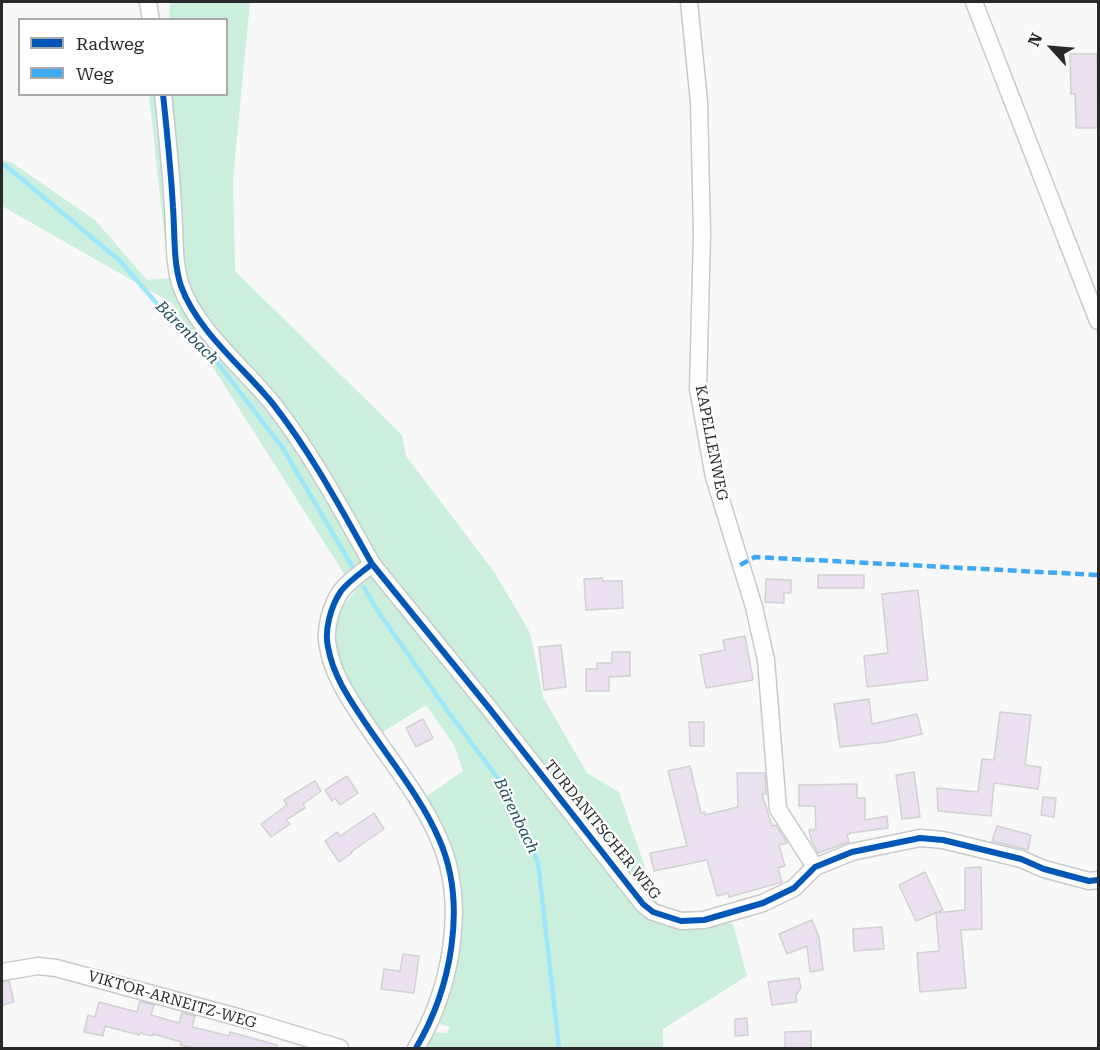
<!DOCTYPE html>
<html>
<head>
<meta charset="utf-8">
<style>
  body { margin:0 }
  #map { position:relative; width:1100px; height:1050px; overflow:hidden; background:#f8f8f9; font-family:"Roboto Serif",serif }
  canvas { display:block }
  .frame { position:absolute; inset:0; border:3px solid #282929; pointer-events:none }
  .legend { position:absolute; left:18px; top:18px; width:210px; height:78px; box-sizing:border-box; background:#fff; border:2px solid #a9a9a9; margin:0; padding:8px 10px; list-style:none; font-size:18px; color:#282929 }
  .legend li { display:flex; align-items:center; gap:12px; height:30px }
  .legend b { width:30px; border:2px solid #a9a9a9 }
  .north { position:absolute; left:1022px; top:18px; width:60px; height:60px; -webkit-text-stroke:4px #fff; paint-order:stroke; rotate:296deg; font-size:16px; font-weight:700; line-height:24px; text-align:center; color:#282929 }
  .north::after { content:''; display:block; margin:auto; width:21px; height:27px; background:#282929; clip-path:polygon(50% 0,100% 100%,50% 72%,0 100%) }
</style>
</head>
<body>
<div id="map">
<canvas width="1100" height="1050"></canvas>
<div class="frame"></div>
<ul class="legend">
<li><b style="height:8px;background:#0057b8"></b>Radweg</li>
<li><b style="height:8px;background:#3fa9f5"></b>Weg</li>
</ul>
<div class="north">N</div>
</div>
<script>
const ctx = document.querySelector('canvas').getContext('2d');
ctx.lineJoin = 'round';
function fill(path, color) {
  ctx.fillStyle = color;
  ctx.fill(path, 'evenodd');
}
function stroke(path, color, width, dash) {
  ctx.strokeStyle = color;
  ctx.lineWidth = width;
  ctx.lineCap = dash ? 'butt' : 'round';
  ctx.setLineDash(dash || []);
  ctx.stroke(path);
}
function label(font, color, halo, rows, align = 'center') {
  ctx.font = font + ' "Roboto Serif",serif';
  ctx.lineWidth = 4.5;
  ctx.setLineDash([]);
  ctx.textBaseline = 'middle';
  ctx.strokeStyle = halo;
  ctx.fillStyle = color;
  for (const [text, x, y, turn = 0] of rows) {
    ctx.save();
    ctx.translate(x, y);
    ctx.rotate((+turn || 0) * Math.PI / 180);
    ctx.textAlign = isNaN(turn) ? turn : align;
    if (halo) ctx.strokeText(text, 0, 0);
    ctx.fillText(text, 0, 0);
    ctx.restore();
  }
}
const green = new Path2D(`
  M 170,2 L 250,2 L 233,179 L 235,271 L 402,435 L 406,456 L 495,573 L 530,633 L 543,697 L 587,773 L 619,792 L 659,908 L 733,924 L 747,976 L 663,1029 L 663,1048 L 423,1048 L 432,1032 L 447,1033 L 450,1027 L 435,1022 L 459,910 L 424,798 L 463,771 L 454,745 L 426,705 L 381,733 C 361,700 321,650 341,610 C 344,603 351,597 355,591 L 172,303 L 2,206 L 2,161 L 11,162 L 95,220 L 147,280 L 169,278 L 149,95 L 226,94 L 226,20 L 169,19 Z`);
const stream = new Path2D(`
  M 2,165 L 5,165 L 120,261 L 172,321 L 207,349 L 282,447 L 352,566
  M 364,587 L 375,607 L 447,710 L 500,781 L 538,862 L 559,1048`);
const building = new Path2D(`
  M 1070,54 L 1097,54 L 1098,128 L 1076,128 L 1075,94 L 1071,94 Z
  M 818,575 L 864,575 L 864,588 L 818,588 Z
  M 602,578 L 603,581 L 622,581 L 623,608 L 586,610 L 584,579 Z
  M 766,579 L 791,580 L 791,593 L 784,593 L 784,603 L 765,602 Z
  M 918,590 L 928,680 L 867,687 L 864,656 L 888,653 L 882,594 Z
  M 745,636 L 753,680 L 706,688 L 700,655 L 725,650 L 723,640 Z
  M 561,645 L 566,687 L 544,690 L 539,647 Z
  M 612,652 L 630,652 L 630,676 L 609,677 L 609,691 L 586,691 L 586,669 L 597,669 L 597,663 L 612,663 Z
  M 869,699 L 872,724 L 917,714 L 922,734 L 887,742 L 840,747 L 834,704 Z
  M 1000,712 L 1031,715 L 1025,765 L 1041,767 L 1038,789 L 994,783 L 991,816 L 938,811 L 937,788 L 978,792 L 982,759 L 994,760 Z
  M 423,719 L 433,738 L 416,747 L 406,728 Z
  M 689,722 L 704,722 L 704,746 L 690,746 Z
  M 690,766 L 701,813 L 705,812 L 705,815 L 738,807 L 737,773 L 765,773 L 766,794 L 762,794 L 772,826 L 776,825 L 787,843 L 779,845 L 785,866 L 778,868 L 782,882 L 729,897 L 728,893 L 717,896 L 707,860 L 654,871 L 650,853 L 687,846 L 668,771 Z
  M 914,772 L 920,817 L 902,819 L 896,775 Z
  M 347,776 L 358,793 L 340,805 L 335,798 L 332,801 L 325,790 Z
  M 315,781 L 321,791 L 303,804 L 305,808 L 286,820 L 290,824 L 271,837 L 261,824 L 287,805 L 284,800 Z
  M 857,784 L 857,798 L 865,798 L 865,820 L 887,816 L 888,828 L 851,833 L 847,835 L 849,842 L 818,853 L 812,842 L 809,830 L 816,829 L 815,806 L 799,806 L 799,785 Z
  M 1043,797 L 1056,798 L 1054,817 L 1041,815 Z
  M 374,813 L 384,829 L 351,852 L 352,853 L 339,862 L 325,841 L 337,832 L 340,836 Z
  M 997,826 L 1031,835 L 1028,850 L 992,841 Z
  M 981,867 L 982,929 L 961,930 L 966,988 L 920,992 L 917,953 L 939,951 L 936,913 L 965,910 L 965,868 Z
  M 925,872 L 943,910 L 916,921 L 899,885 Z
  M 812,920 L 819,937 L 823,970 L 810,972 L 807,946 L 787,954 L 779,934 Z
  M 882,927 L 884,949 L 854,951 L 853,929 Z
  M 403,954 L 419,956 L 414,993 L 381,989 L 384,969 L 400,971 Z
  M 799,978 L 801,988 L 796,995 L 797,1002 L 772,1005 L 768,982 Z
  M 9,981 L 14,1002 L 2,1005 L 2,982 Z
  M 140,1001 L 154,1005 L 151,1015 L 179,1023 L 182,1013 L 195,1016 L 192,1027 L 229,1036 L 230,1032 L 277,1045 L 277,1048 L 193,1048 L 180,1045 L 181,1042 L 153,1034 L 152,1036 L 140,1033 L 139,1035 L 105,1026 L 103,1036 L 84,1032 L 88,1015 L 95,1017 L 99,1002 L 137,1012 Z
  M 747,1018 L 748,1035 L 735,1036 L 735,1019 Z
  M 811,1031 L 811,1048 L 785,1048 L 785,1032 Z`);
const minor = new Path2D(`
  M 148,2 L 151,20
  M 689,2 L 699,102 L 702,235 L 698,389 L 714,477 L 754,607 L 766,660 L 778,809 L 815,867
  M 974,2 L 1098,321
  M 163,94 C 167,132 171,170 173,208 C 175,233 173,262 181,286 C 197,331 244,368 273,404 C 312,454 341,509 372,564 C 362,572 349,581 341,591 C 331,606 324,630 328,647 C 333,676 350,700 366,724 C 390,760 422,799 439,839 C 468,904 451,989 416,1048
  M 372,564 L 489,708 L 643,904 L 653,912 L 681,921 L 704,920 L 763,903 L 794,888 L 815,867 L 852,852 L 920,838 L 943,840 L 1021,859 L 1044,869 L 1089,881 L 1098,880
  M 2,972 L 38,966 L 56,968 L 241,1018 L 340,1048`);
const quiet = new Path2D(`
  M 740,565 L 755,557 L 1098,575`);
const cycleway = new Path2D(`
  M 163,94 C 167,132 171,170 173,208 C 175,233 173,262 181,286 C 197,331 244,368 273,404 C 312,454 341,509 372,564 C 362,572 349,581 341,591 C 331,606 324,630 328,647 C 333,676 350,700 366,724 C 390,760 422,799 439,839 C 468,904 451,989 416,1048
  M 372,564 L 489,708 L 643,904 L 653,912 L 681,921 L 704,920 L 763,903 L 794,888 L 815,867 L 852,852 L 920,838 L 943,840 L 1021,859 L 1044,869 L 1089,881 L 1098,880`);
const streetNames = [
  ["KAPELLENWEG",711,443,79],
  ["TURDANITSCHER WEG",602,830,51],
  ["VIKTOR-ARNEITZ-WEG",172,1000,16]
];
const waterNames = [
  ["Bärenbach",187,333,45],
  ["Bärenbach",516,816,64]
];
fill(green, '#cbeedd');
stroke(stream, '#9be6fb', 4.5);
fill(building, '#eae0ef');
stroke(building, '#d1d1d1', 1.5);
stroke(minor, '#c9c9ca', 19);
stroke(minor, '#fefefe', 16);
stroke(quiet, '#3fa9f5', 4.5, [9, 4.5]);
stroke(cycleway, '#0057b8', 6);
label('15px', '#282929', '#fff', streetNames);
label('italic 16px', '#1f4e5b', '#fff', waterNames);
</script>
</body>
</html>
